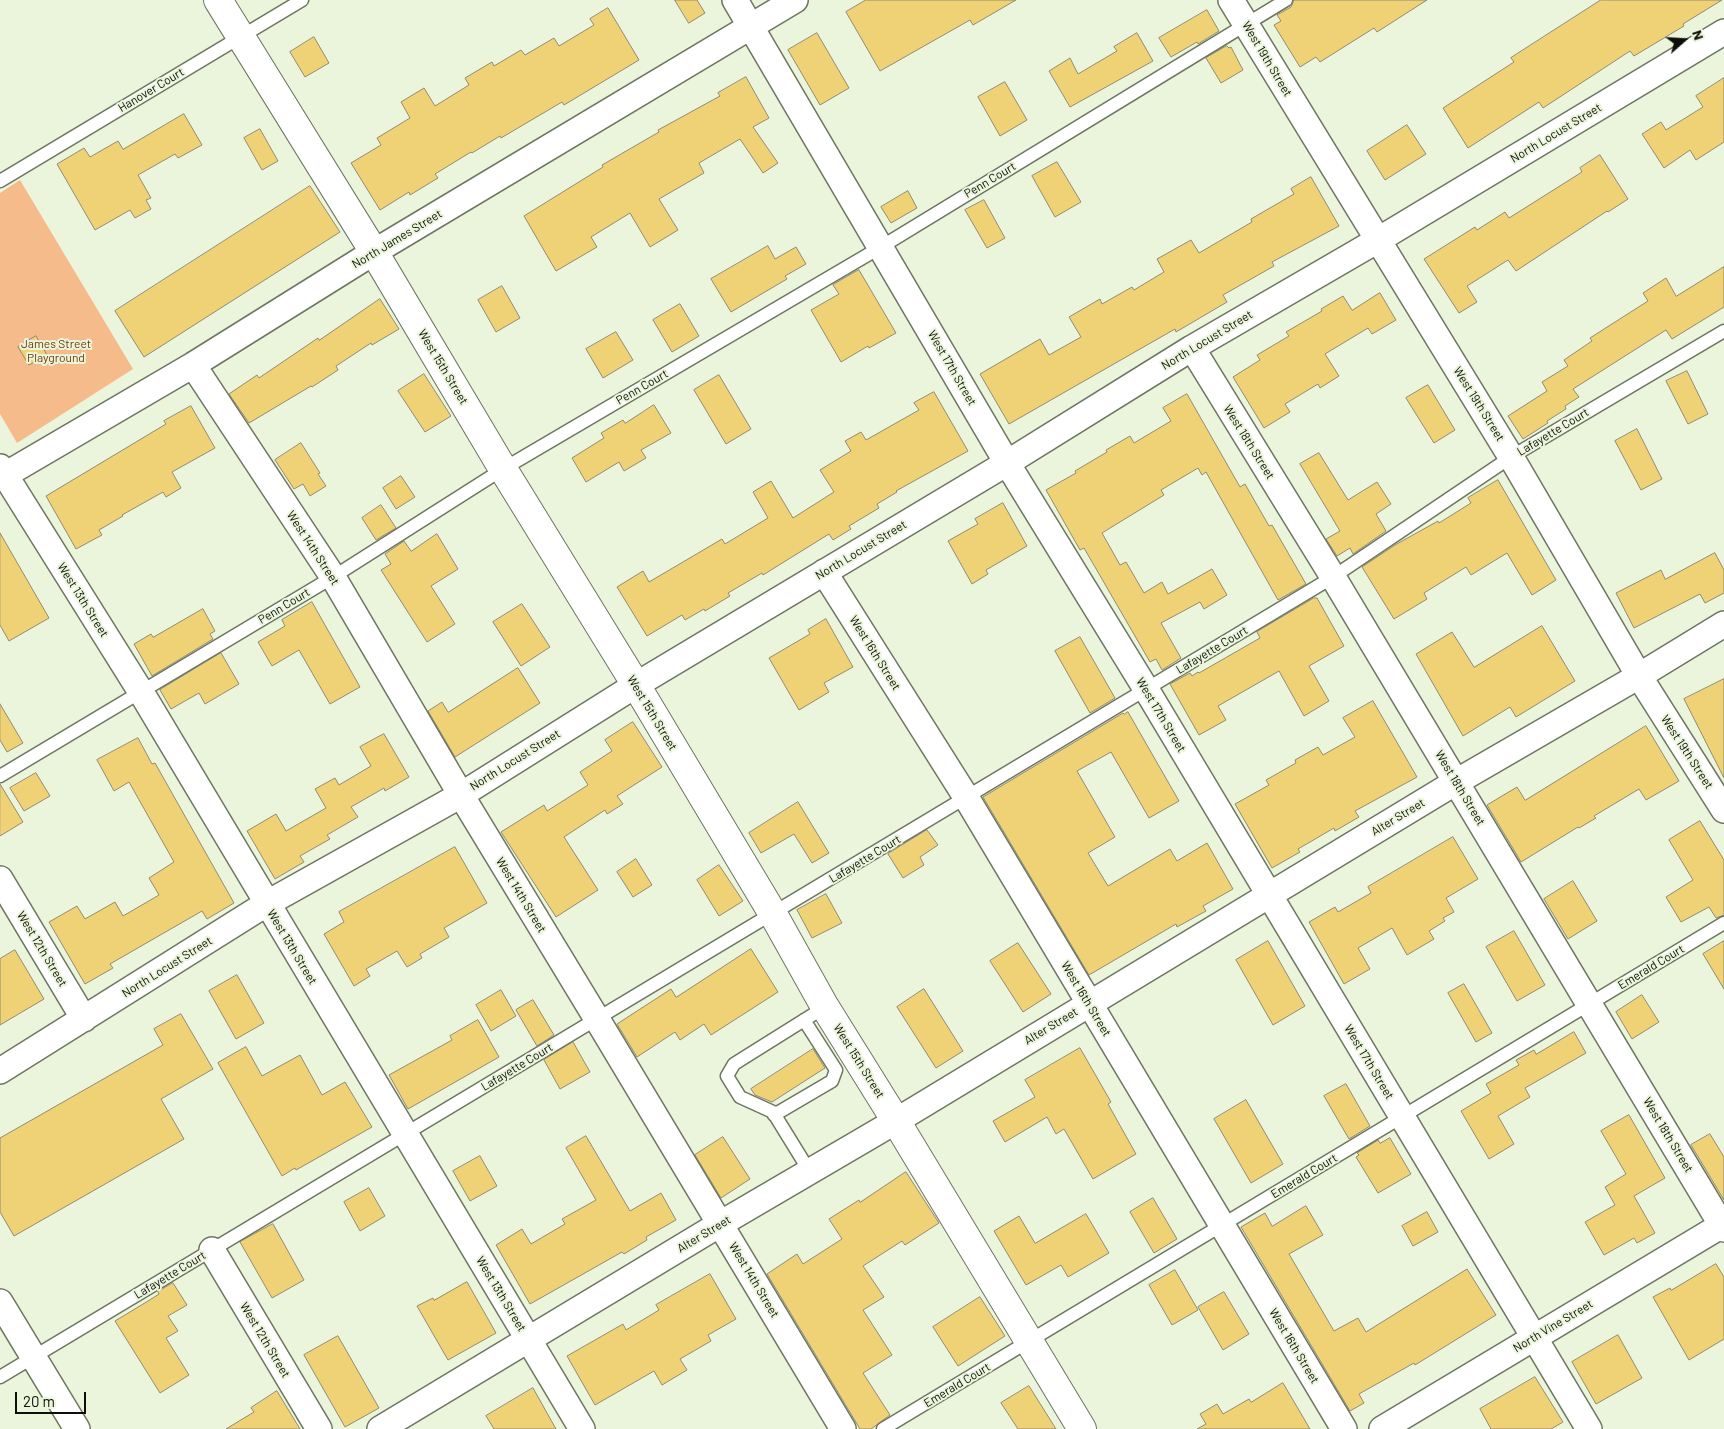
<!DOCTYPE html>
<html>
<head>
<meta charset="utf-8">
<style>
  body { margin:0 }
  #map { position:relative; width:1724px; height:1429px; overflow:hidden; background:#ebf5dc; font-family:Barlow,sans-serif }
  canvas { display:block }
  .north { position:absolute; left:1659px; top:15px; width:50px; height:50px; -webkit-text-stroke:4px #ebf5dc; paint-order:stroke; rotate:71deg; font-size:14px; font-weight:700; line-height:20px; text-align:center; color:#0d1008 }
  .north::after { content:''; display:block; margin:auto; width:18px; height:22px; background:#0d1008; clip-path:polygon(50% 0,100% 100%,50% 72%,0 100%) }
  .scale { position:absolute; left:15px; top:1392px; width:71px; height:22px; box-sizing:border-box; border:2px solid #0d1008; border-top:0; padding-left:6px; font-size:15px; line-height:18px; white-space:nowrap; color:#0d1008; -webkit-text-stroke:4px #ebf5dc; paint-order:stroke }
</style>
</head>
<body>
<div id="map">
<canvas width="1724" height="1429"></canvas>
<div class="north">N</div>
<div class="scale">20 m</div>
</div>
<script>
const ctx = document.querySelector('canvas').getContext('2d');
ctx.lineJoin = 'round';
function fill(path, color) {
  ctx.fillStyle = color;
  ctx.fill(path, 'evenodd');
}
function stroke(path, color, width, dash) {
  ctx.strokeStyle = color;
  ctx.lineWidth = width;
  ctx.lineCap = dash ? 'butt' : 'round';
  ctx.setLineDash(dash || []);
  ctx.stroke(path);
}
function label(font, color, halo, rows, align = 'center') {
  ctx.font = font + ' Barlow,sans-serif';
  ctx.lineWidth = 4;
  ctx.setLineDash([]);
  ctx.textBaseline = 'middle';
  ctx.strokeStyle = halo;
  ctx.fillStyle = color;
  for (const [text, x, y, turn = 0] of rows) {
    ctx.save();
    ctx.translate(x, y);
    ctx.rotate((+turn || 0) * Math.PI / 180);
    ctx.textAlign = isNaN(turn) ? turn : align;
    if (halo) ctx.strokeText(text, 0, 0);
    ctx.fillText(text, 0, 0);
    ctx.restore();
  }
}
const green = new Path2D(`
  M 20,180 L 133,369 L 17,443 L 0,414 L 0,193 Z`);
const building = new Path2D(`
  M 675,0 L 697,0 L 705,13 L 689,23 Z
  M 866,0 L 1016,0 L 973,25 L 970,20 L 880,71 L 846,12 Z
  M 1294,0 L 1427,0 L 1377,32 L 1374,28 L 1320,62 L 1316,57 L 1300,67 L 1274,25 L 1281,21 L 1277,15 L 1291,7 Z
  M 1601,0 L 1722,0 L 1683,24 L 1684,26 L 1634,56 L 1630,51 L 1543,108 L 1539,102 L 1468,148 L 1443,108 L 1514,62 L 1511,58 Z
  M 608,8 L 639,60 L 564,105 L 562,102 L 501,138 L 500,136 L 472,153 L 471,152 L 435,174 L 438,178 L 410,195 L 409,192 L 380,210 L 351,163 L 381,145 L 377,138 L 410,118 L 401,102 L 424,88 L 435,106 L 469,85 L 465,78 L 492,62 L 494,66 L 521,50 L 525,55 L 554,38 L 559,46 L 594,25 L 590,19 Z
  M 1207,10 L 1219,31 L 1198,44 L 1197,42 L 1171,57 L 1159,38 Z
  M 817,33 L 849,88 L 820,105 L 788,50 Z
  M 1137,33 L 1153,61 L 1070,107 L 1049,71 L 1070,58 L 1078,74 L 1117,51 L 1114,47 Z
  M 314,37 L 329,63 L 305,77 L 290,52 Z
  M 1227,46 L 1229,48 L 1231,47 L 1243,70 L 1221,83 L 1206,58 Z
  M 746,77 L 769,118 L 753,127 L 778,163 L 763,173 L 740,139 L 699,163 L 704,173 L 659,199 L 678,230 L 650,247 L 630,213 L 591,237 L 597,247 L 556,271 L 524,216 L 603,167 L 602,165 L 659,132 L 658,130 L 720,96 L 718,93 Z
  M 1724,78 L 1724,142 L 1696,160 L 1690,150 L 1664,168 L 1642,134 L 1661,122 L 1666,130 L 1703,107 L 1696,96 Z
  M 1005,82 L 1027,120 L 1000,136 L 978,97 Z
  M 184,114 L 202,145 L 178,158 L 175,154 L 138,175 L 151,198 L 146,200 L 151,209 L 135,218 L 130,210 L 95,230 L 57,164 L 84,148 L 90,157 L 118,141 L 123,149 Z
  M 1407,125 L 1426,154 L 1385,180 L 1367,151 Z
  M 260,129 L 278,161 L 262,170 L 244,138 Z
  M 1600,155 L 1628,199 L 1608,212 L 1607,211 L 1516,271 L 1508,260 L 1467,286 L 1477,302 L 1459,313 L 1424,259 L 1475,227 L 1477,230 L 1505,212 L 1509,218 L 1582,172 L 1580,168 Z
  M 1057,162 L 1081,202 L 1055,217 L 1032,176 Z
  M 1311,177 L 1339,226 L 1272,262 L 1274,266 L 1223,295 L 1227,302 L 1176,332 L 1175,329 L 1009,424 L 980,374 L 1040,339 L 1049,355 L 1081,337 L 1069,317 L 1100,299 L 1102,304 L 1132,287 L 1134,290 L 1164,272 L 1157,259 L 1191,240 L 1199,253 L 1252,222 L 1251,219 L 1294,194 L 1291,189 Z
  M 310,186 L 340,232 L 144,357 L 115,311 Z
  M 908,191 L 917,208 L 891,223 L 881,207 Z
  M 984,200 L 1005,238 L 987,248 L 965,210 Z
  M 768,246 L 775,259 L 796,247 L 806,264 L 785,276 L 787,279 L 731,312 L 711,279 Z
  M 1724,267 L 1724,307 L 1672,339 L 1666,330 L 1573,389 L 1579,397 L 1565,406 L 1566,409 L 1547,421 L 1548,423 L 1523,439 L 1508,416 L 1547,391 L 1542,382 L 1568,366 L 1564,360 L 1592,341 L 1590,338 L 1648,301 L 1643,293 L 1666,278 L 1676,296 Z
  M 859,270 L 896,333 L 869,348 L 868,346 L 841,362 L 811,310 L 839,294 L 833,285 Z
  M 502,286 L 520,318 L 496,332 L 478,300 Z
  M 1380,293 L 1396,320 L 1372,334 L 1368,328 L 1325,354 L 1339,376 L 1320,388 L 1318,384 L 1285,404 L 1290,412 L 1264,428 L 1233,377 L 1260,360 L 1257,355 L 1289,336 L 1286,332 L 1322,311 L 1321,309 L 1343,296 L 1352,310 Z
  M 380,299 L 399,329 L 372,345 L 371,343 L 336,366 L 338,370 L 312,387 L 311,386 L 249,423 L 229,394 L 257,375 L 259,378 L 318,338 L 319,340 Z
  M 680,304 L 699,336 L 672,352 L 653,320 Z
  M 616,332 L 633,360 L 603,378 L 586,349 Z
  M 36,336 L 47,355 L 29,365 L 18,347 Z
  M 1687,371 L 1708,414 L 1688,424 L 1666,381 Z
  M 424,374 L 451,416 L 425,432 L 398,391 Z
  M 719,375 L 751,429 L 726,444 L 694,390 Z
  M 1428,385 L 1455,430 L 1434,443 L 1406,398 Z
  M 934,392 L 968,451 L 896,491 L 897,492 L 877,504 L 879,508 L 849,526 L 851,529 L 833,540 L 829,534 L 763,575 L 762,573 L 728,593 L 730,596 L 705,611 L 704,609 L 685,620 L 682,615 L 647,636 L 617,587 L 643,571 L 649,582 L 722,539 L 725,544 L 768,518 L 753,492 L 771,481 L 793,518 L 834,492 L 820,470 L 851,451 L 845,441 L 861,432 L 866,440 L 919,410 L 914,403 Z
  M 1187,394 L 1240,487 L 1245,484 L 1269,526 L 1272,525 L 1306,584 L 1278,600 L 1206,472 L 1202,475 L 1198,468 L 1161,490 L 1164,495 L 1102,533 L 1120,565 L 1126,562 L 1144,593 L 1162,582 L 1168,594 L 1212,569 L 1227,595 L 1204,609 L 1200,602 L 1161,623 L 1181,658 L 1162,670 L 1156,659 L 1150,662 L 1084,548 L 1080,550 L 1046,490 L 1076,473 L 1075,471 L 1107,452 L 1106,450 L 1130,436 L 1134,443 L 1171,421 L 1163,408 Z
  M 654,405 L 671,433 L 641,450 L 646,458 L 624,471 L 619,462 L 586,482 L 572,458 L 604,438 L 601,433 L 623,420 L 625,423 Z
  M 191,406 L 215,448 L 172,472 L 181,488 L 166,497 L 163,492 L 122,515 L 123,516 L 99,530 L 102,535 L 76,549 L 46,496 L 166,424 L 164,421 Z
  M 1637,429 L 1662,479 L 1641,490 L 1615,441 Z
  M 301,443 L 320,473 L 318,474 L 326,486 L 310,496 L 303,484 L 294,489 L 275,460 Z
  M 1319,453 L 1348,500 L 1377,482 L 1391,504 L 1376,514 L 1386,531 L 1353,554 L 1350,548 L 1337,556 L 1326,539 L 1340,531 L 1300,464 Z
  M 401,476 L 415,497 L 396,509 L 383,488 Z
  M 1498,480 L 1556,580 L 1532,595 L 1507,553 L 1471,575 L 1466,567 L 1424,593 L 1427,599 L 1394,619 L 1362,567 L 1395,545 L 1438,521 L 1439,523 L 1471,503 L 1468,498 Z
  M 1003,503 L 1027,546 L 986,570 L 988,574 L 972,584 L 948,541 L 978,524 L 975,519 Z
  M 381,505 L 396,528 L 376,540 L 362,518 Z
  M 0,533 L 49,618 L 9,641 L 0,625 Z
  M 437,534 L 458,569 L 431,586 L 455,624 L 427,642 L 381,570 L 391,564 L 385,554 L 404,541 L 411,551 Z
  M 1715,553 L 1724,570 L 1724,593 L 1705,603 L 1700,594 L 1634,628 L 1616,593 L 1661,570 L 1665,579 Z
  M 1314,598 L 1317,598 L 1344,646 L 1309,666 L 1329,701 L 1304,716 L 1279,671 L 1218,706 L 1226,720 L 1199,735 L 1170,684 L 1190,673 L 1192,676 L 1198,672 L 1199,673 L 1260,638 L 1257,632 Z
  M 312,602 L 360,687 L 330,704 L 299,650 L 272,666 L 258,642 L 285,626 L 282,620 Z
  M 522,604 L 550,647 L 521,666 L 493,622 Z
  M 203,609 L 215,631 L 210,634 L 213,639 L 152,676 L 134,644 L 151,634 L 153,637 Z
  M 826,619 L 853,667 L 824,683 L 829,692 L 799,710 L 769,658 L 810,634 L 808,630 Z
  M 1542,626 L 1575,681 L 1516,717 L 1510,707 L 1463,736 L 1416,654 L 1452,632 L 1474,667 Z
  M 1080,637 L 1115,698 L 1090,713 L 1055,651 Z
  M 221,653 L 239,684 L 205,704 L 199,693 L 171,709 L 160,690 Z
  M 518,668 L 540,703 L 455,757 L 428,711 L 442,702 L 448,712 Z
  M 1724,679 L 1724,778 L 1684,699 Z
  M 1373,701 L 1417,777 L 1355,811 L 1359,817 L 1335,831 L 1334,828 L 1298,849 L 1300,852 L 1272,868 L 1235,804 L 1269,785 L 1266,780 L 1296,763 L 1295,760 L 1318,747 L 1323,755 L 1355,737 L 1343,718 Z
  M 0,704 L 23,743 L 7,752 L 0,740 Z
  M 1128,712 L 1179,801 L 1149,818 L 1111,752 L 1077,771 L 1115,837 L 1088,853 L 1108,886 L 1170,849 L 1177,861 L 1207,843 L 1233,889 L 1203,906 L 1206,911 L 1177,927 L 1176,924 L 1089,975 L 983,797 L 1123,713 L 1124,714 Z
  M 633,722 L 662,767 L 617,796 L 623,804 L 607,814 L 605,810 L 564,837 L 598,890 L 556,917 L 501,832 L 544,805 L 547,811 L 588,785 L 580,772 L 612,751 L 605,740 Z
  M 1646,726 L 1679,781 L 1646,800 L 1639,789 L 1594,816 L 1596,818 L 1579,828 L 1578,827 L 1521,862 L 1487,805 L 1517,787 L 1525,800 Z
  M 384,734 L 409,777 L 385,791 L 384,788 L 351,807 L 358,817 L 327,835 L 330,839 L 300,856 L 304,862 L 275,879 L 247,831 L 276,814 L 286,831 L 326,808 L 315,789 L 335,778 L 339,785 L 371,766 L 360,747 Z
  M 138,738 L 152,764 L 155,763 L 234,903 L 207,919 L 202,911 L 110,964 L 113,968 L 85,984 L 49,922 L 77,906 L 85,919 L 115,902 L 123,916 L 159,895 L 149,878 L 174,862 L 129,782 L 114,791 L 97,760 Z
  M 36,773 L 50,796 L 24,811 L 10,788 Z
  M 0,784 L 23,822 L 0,836 Z
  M 798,802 L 829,853 L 812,863 L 794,834 L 761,853 L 749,833 Z
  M 1700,821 L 1724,860 L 1724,915 L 1716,918 L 1709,907 L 1681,922 L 1666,897 L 1693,880 L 1669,840 Z
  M 927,830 L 938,845 L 920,857 L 924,865 L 903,878 L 888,854 Z
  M 1453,837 L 1478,879 L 1446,898 L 1454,912 L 1443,918 L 1445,921 L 1429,931 L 1434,939 L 1407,955 L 1392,928 L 1358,948 L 1370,969 L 1344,984 L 1309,922 L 1335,907 L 1338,912 L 1371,893 L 1368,887 Z
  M 455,847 L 487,903 L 444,928 L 449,937 L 420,954 L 422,958 L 407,967 L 397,951 L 366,969 L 370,976 L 354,986 L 324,934 L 344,922 L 339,912 Z
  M 636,859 L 652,885 L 633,897 L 617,872 Z
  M 719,865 L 743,901 L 719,916 L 697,880 Z
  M 1573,881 L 1597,921 L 1568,939 L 1544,899 Z
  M 826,894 L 842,923 L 812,938 L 797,910 Z
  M 1514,931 L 1545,985 L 1517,1001 L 1486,947 Z
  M 1268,941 L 1305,1006 L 1273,1025 L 1236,960 Z
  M 1724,941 L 1724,989 L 1703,954 Z
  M 1018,943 L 1051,994 L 1023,1012 L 990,961 Z
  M 751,949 L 778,992 L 711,1035 L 704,1024 L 680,1040 L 675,1032 L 637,1057 L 617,1024 L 671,989 L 676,997 Z
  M 15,950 L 44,999 L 0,1025 L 0,959 Z
  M 237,975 L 264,1023 L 236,1039 L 209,991 Z
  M 1464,984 L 1492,1033 L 1476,1042 L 1448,993 Z
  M 924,989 L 963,1051 L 936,1068 L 897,1007 Z
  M 501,990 L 516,1016 L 491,1031 L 476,1005 Z
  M 1642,995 L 1659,1022 L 1632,1039 L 1616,1012 Z
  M 533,1000 L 554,1035 L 537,1046 L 516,1010 Z
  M 181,1014 L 213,1069 L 161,1099 L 184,1139 L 14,1236 L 0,1212 L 0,1138 L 163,1045 L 154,1029 Z
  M 478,1020 L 499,1057 L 408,1109 L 389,1075 L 452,1040 L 450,1036 Z
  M 1574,1032 L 1586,1053 L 1525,1088 L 1530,1097 L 1498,1116 L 1514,1144 L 1489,1159 L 1461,1111 L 1491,1093 L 1486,1084 L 1519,1065 L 1516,1060 L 1534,1050 L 1536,1054 Z
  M 573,1042 L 590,1072 L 560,1089 L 544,1060 Z
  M 246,1047 L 262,1076 L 300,1055 L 322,1095 L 345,1082 L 372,1127 L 296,1170 L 295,1168 L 282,1176 L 218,1063 Z
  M 1080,1048 L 1111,1102 L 1108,1104 L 1136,1154 L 1093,1179 L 1064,1129 L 1056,1134 L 1047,1117 L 1005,1142 L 993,1121 L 1035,1097 L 1025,1080 Z
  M 813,1049 L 825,1068 L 772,1102 L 755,1095 L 751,1089 Z
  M 1346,1084 L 1370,1126 L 1349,1139 L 1324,1096 Z
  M 1246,1100 L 1283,1164 L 1251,1183 L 1214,1119 Z
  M 1629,1115 L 1665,1178 L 1634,1196 L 1655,1233 L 1637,1243 L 1634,1238 L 1604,1255 L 1585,1222 L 1615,1205 L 1605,1187 L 1626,1174 L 1601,1131 Z
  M 1710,1134 L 1724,1157 L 1724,1200 L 1691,1145 Z
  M 586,1136 L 630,1211 L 661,1193 L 676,1220 L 646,1237 L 647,1240 L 624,1254 L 622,1252 L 530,1304 L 496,1245 L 522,1229 L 531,1244 L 565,1224 L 562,1219 L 596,1200 L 566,1148 Z
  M 723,1137 L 750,1179 L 721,1198 L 695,1155 Z
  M 1390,1138 L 1411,1174 L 1378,1193 L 1356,1157 L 1359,1155 L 1357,1153 L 1378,1140 L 1380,1143 Z
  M 480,1156 L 497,1186 L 470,1201 L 453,1171 Z
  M 906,1172 L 939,1223 L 905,1245 L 902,1241 L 863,1266 L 884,1297 L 863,1310 L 892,1355 L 863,1373 L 890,1415 L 871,1429 L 860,1429 L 767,1274 L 797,1254 L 803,1264 L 842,1239 L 829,1219 L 859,1200 L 860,1202 Z
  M 369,1188 L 385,1216 L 360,1231 L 344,1202 Z
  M 1153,1198 L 1177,1239 L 1154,1253 L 1130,1212 Z
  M 1306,1206 L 1323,1235 L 1289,1254 L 1334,1331 L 1358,1318 L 1366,1332 L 1467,1269 L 1496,1315 L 1415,1365 L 1414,1363 L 1359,1394 L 1364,1403 L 1350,1411 L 1241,1227 L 1265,1213 L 1272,1226 Z
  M 1427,1212 L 1438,1232 L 1413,1246 L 1402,1226 Z
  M 1086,1214 L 1109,1253 L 1068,1277 L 1061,1265 L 1026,1285 L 994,1231 L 1019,1216 L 1035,1243 Z
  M 273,1224 L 304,1280 L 272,1298 L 240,1242 Z
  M 1716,1264 L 1724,1277 L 1724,1339 L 1689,1360 L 1653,1297 L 1670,1288 L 1671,1290 Z
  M 1175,1270 L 1198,1310 L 1172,1325 L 1149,1285 Z
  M 710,1274 L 736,1319 L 708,1335 L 711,1341 L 680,1359 L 687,1370 L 662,1385 L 654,1371 L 595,1405 L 567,1356 L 623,1324 L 626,1330 L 659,1310 L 656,1305 Z
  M 467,1282 L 496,1333 L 448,1360 L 417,1306 L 433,1298 L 434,1300 Z
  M 173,1283 L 187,1305 L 168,1316 L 178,1331 L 166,1338 L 189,1375 L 160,1393 L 115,1321 L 148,1301 L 159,1294 L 158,1292 Z
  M 1224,1292 L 1249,1334 L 1223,1350 L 1198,1307 Z
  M 980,1297 L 1005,1336 L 958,1366 L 933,1327 Z
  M 1618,1335 L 1642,1378 L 1596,1404 L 1572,1362 Z
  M 338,1336 L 379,1408 L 345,1427 L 304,1355 Z
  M 1535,1377 L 1563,1422 L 1551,1429 L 1491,1429 L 1480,1409 Z
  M 1283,1383 L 1310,1429 L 1197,1429 L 1206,1424 L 1200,1414 L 1217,1404 L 1223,1414 L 1249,1399 L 1251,1402 Z
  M 1029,1386 L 1056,1429 L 1018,1429 L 1001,1403 Z
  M 533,1388 L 556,1429 L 494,1429 L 486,1416 Z
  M 277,1391 L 300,1429 L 226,1429 L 254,1412 L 251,1408 Z`);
const service = new Path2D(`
  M 0,181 L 302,0
  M 0,776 L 333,577 L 503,469 L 881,247 L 1286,0
  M 774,1115 L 832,1081 L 836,1070 L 804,1020
  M 810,1172 L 773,1112 L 740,1097 L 727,1076 L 734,1064 L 825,1007
  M 0,1377 L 1333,577 L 1511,457 L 1724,331
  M 883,1429 L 1724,923`);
const minor = new Path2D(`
  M 735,0 L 1007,463 L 1146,689 L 1589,1429
  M 1231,0 L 1511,457 L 1639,676 L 1724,810
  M 1192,348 L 1333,577 L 1724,1229
  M 193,365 L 333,577 L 461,795 L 597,1019 L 843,1429
  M 0,467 L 141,692 L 582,1429
  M 0,478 L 193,365 L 374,252 L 795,0
  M 824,572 L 966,797 L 1344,1429
  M 0,879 L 84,1019
  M 0,1071 L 266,904 L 461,795 L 636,685 L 1007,463 L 1192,348 L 1378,240 L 1724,32
  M 212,1250 L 319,1429
  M 0,1302 L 77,1429
  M 380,1429 L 720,1224 L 896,1121 L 1456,782 L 1639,676 L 1724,624
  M 1382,1429 L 1724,1224`);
const secondary = new Path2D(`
  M 218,0 L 374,252 L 503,469 L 636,685 L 773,914 L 825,1007 L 896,1121 L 1082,1429`);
const streetNames = [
  ["West 19th Street",1267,59,59],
  ["Hanover Court",151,90,-31],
  ["North Locust Street",1556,133,-31],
  ["Penn Court",990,180,-31],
  ["North James Street",397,239,-31],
  ["North Locust Street",1207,340,-31],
  ["West 15th Street",443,367,59],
  ["West 17th Street",952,368,60],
  ["Penn Court",642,387,-30],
  ["West 19th Street",1479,404,58],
  ["Lafayette Court",1553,432,-31],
  ["West 18th Street",1249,442,58],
  ["West 14th Street",313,548,57],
  ["North Locust Street",861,550,-31],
  ["West 13th Street",83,600,58],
  ["Penn Court",284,606,-31],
  ["Lafayette Court",1212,650,-31],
  ["West 16th Street",875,653,58],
  ["West 15th Street",652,713,59],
  ["West 17th Street",1161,715,59],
  ["West 19th Street",1687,752,57],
  ["North Locust Street",515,760,-32],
  ["West 18th Street",1460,788,59],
  ["Alter Street",1398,817,-31],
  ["Lafayette Court",865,859,-31],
  ["West 14th Street",521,895,59],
  ["West 13th Street",292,947,59],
  ["West 12th Street",42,949,59],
  ["North Locust Street",167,967,-32],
  ["Emerald Court",1651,967,-31],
  ["West 16th Street",1086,999,59],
  ["Alter Street",1051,1026,-31],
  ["West 15th Street",859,1061,58],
  ["West 17th Street",1369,1062,59],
  ["Lafayette Court",517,1067,-31],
  ["West 18th Street",1668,1135,59],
  ["Emerald Court",1304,1176,-31],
  ["Alter Street",704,1234,-31],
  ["Lafayette Court",170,1275,-31],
  ["West 14th Street",754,1280,59],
  ["West 13th Street",501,1294,59],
  ["North Vine Street",1553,1326,-31],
  ["West 12th Street",265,1340,59],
  ["West 16th Street",1294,1346,59],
  ["Emerald Court",957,1385,-31]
];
const parkNames = [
  ["James Street",56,344],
  ["Playground",56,358]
];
fill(green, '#f6bb8b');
fill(building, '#efd275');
stroke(building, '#928a73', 1);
stroke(service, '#6d7660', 15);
stroke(minor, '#6d7660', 28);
stroke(secondary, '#6d7660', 30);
stroke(service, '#fff', 12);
stroke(minor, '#fff', 25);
stroke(secondary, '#fff', 28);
label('12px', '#0d1008', '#ebf5dc', streetNames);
label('12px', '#693a07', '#ebf5dc', parkNames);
</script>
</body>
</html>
